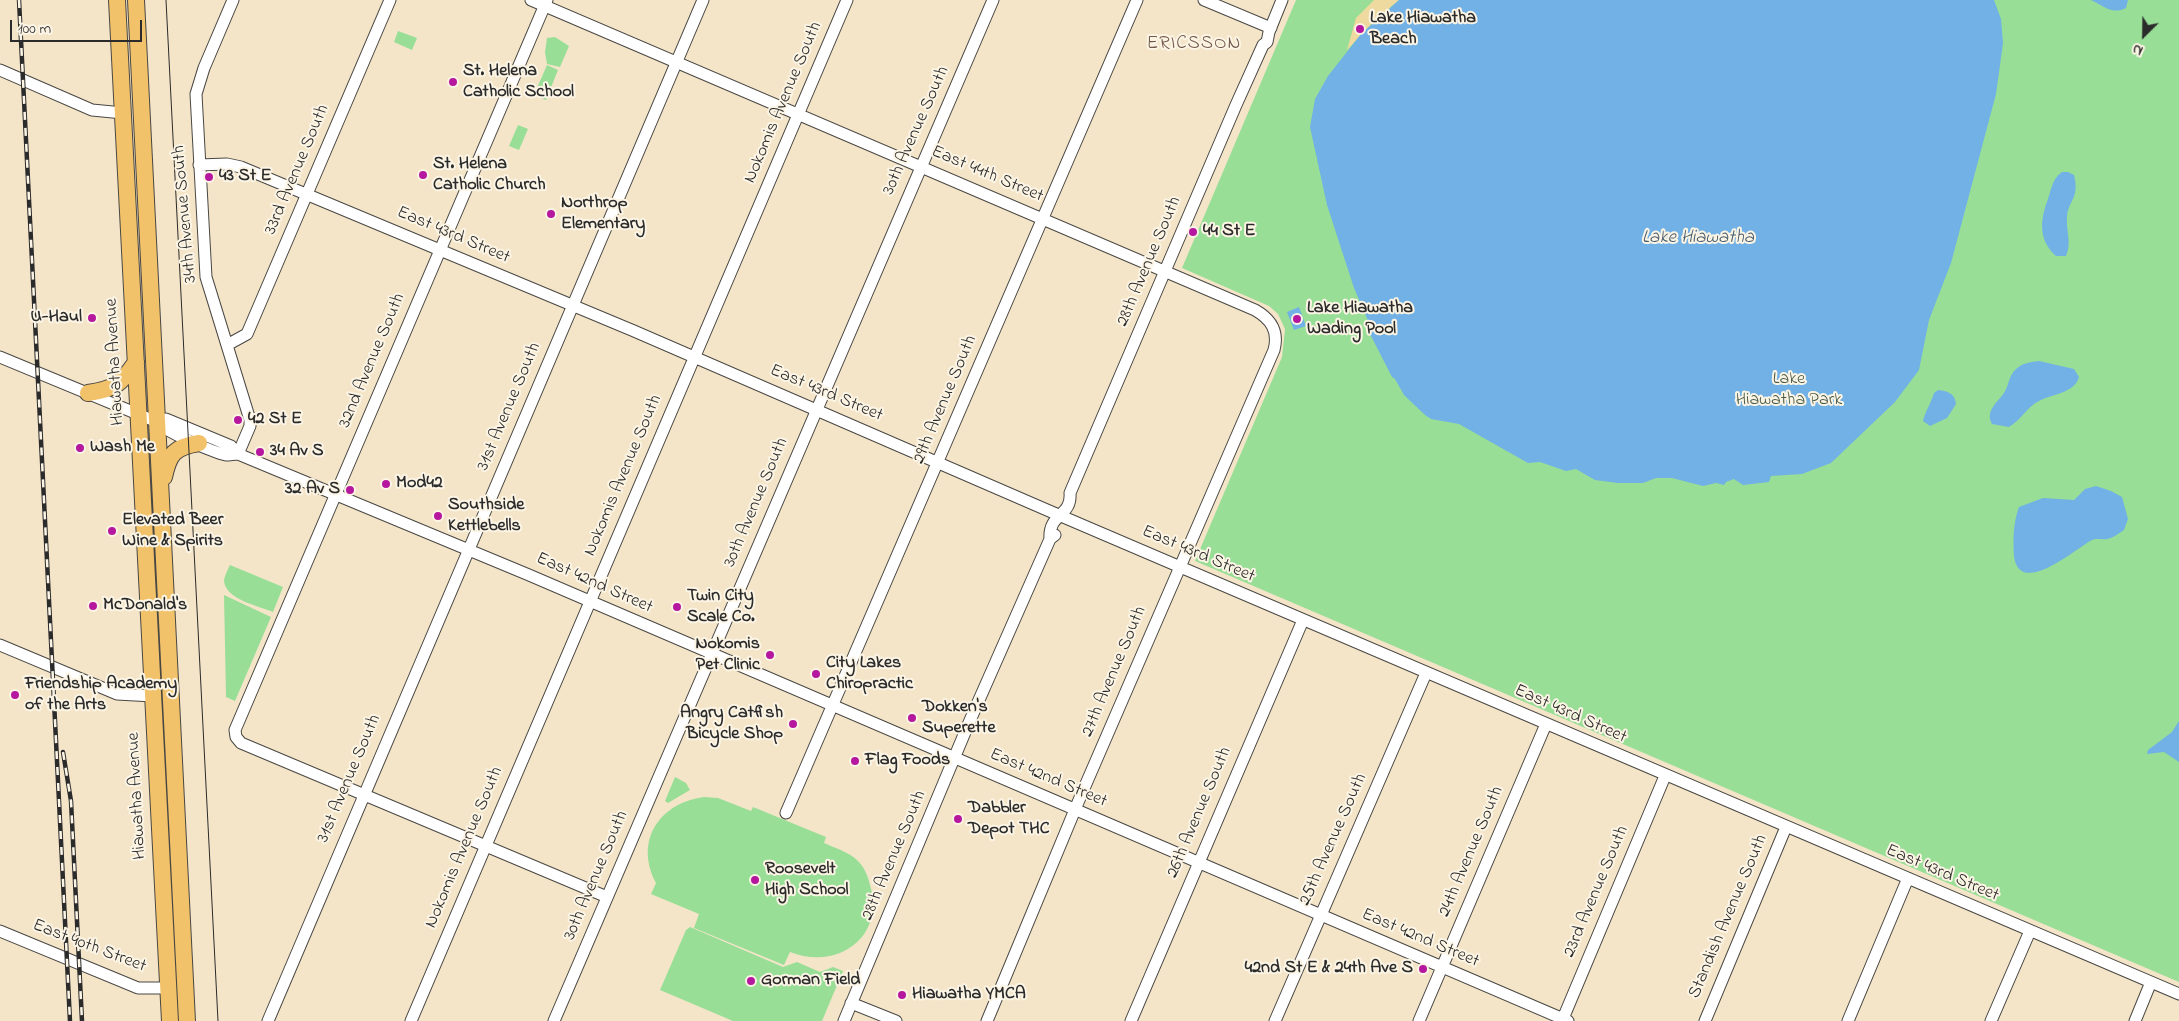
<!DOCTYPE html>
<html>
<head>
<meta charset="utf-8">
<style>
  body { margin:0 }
  #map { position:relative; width:2179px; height:1021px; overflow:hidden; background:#f4e5c9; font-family:"Indie Flower",sans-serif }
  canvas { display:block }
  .north { position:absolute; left:2119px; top:10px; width:50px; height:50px; -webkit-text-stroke:4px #fcf5e5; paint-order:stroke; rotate:203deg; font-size:14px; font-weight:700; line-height:20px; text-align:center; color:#2b2b2b }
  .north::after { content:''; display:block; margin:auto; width:18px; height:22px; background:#2b2b2b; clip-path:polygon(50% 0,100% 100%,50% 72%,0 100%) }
  .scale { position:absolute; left:10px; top:20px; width:132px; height:22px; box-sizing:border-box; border:2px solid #2b2b2b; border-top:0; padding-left:6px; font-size:15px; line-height:18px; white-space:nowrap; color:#2b2b2b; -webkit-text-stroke:4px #fcf5e5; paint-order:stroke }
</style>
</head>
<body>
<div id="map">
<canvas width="2179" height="1021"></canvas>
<div class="north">N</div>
<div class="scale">100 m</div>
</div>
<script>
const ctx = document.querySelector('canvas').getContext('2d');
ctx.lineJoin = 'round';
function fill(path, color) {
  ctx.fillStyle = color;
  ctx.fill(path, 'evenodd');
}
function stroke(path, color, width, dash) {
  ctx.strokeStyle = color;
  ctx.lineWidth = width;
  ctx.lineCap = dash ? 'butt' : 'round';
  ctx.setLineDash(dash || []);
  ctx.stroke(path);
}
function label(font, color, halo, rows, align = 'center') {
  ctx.font = font + ' "Indie Flower",sans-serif';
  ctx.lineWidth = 4;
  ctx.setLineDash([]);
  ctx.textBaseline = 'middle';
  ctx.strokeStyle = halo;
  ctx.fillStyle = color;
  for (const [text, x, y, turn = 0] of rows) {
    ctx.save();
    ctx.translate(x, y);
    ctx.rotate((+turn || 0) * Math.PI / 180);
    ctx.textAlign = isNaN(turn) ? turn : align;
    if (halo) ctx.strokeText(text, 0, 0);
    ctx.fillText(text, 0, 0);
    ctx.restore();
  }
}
const green = new Path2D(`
  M 1296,0 L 2179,0 L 2179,982 L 1195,561 L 1282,357 L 1285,329 L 1278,314 L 1269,306 L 1182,268 Z
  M 398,31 L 417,38 L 412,50 L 394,42 Z
  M 555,37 L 569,46 L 560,67 L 547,64 L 545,52 L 547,38 Z
  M 547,65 L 558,70 L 546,100 L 534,95 Z
  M 518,125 L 528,129 L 519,150 L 509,146 Z
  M 230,565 L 283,587 L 273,612 C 259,606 224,599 224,580 C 225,575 228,569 230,565 Z
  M 224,595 L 271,617 L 235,701 L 226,697 Z
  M 675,777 L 686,783 L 690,790 L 668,803 L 665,801 Z
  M 704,797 L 718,798 L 751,811 L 753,807 L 826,837 L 824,843 C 835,848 849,852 858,861 C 864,867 868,876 870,885 C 886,937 837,971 790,952 L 784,965 L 694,928 L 699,914 L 651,894 L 656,883 C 634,841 659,803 704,797 Z
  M 690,927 L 783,967 L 797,962 L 820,972 L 833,967 L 843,971 L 822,1021 L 733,1021 L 660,990 L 686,930 Z`);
const sand = new Path2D(`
  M 1374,0 L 1399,0 L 1375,20 L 1347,50 L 1356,18 Z`);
const water = new Path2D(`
  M 1399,0 L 1994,0 L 2001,19 L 2003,43 L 1996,94 L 1951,263 L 1929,320 L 1919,370 L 1895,402 L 1831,463 L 1802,474 L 1771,476 L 1769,482 L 1743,485 L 1734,479 L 1726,482 L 1724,485 L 1716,483 L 1703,486 L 1672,478 L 1656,478 L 1643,483 L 1618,483 L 1595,480 L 1576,469 L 1566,471 L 1540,462 L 1528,463 L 1459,424 L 1431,419 L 1425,415 L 1404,395 L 1395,379 L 1392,377 L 1370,334 L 1372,330 L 1354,288 L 1327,205 L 1310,127 L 1315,99 L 1328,76 L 1361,34 Z
  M 2091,0 L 2128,0 L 2126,8 C 2112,15 2104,6 2091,0 Z
  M 2062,172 L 2068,172 L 2074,175 C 2080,199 2068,200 2067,217 C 2066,232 2072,242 2066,256 L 2056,256 C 2038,240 2040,220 2048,199 C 2051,189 2053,178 2062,172 Z
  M 1299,307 L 1306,326 L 1294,330 L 1287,312 Z
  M 2039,361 L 2074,369 L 2079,377 C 2075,393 2052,394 2039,401 C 2028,406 2021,420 2009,427 L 1992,424 C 1985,411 1997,403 2004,393 C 2009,385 2009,375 2016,369 C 2023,363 2030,362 2039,361 Z
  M 1938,390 C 1947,391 1955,393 1956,404 L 1947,418 L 1930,426 L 1923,421 C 1925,412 1931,403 1934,393 Z
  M 2096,486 L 2111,491 L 2122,497 L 2128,519 L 2124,530 C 2118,534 2113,538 2107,539 C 2102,540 2096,538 2092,540 C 2078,547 2019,599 2014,556 C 2013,540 2013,523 2019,507 L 2043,498 L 2074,500 L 2085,489 Z
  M 2179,721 L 2179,762 L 2164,752 L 2147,754 L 2148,750 L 2172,732 Z`);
const minor = new Path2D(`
  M 233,0 L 204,68 L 196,94 L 206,277 L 250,420 L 250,426 L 238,454
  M 531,0 L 1255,310 C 1271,319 1279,331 1274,350 L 1079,800 L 987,1021
  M 547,0 L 235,730 L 236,737 L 241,743 L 607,897
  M 1204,0 L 1271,28
  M 0,70 L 92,110 L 123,113
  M 199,165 L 227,164 L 241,167 L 634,331 L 1047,510 L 2179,994
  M 227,345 L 247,334 L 390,0
  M 0,357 L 157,422 C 164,431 213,452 226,455 C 230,455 234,454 238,454 L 529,575 L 1568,1021
  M 157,422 L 166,419 L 171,421 L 231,446 L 238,454
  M 1050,539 C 1048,513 1072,517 1070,493 L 1236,105 L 1263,45 L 1267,42 L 1269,32 L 1282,0
  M 0,645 L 117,694 L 153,696
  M 786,813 L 1137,0
  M 0,931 L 138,988 L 168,988
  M 851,1003 L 896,1021
  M 268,1021 L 703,0
  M 411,1021 L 847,0
  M 554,1021 L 993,0
  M 844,1021 L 968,725 L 1050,539 L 1055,535
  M 1131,1021 L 1303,620
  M 1275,1021 L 1426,673
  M 1419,1021 L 1546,724
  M 1562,1021 L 1665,776
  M 1705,1021 L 1786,827
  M 1848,1021 L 1908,878
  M 1991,1021 L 2030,931
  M 2135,1021 L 2151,982`);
const highway = new Path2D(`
  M 117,0 L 170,1021
  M 136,0 L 187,1021
  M 88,393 C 115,389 121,384 136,362
  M 164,477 C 169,454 174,447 199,443`);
const tram = new Path2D(`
  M 166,0 L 218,1021`);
const rail = new Path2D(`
  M 19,0 L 70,1021
  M 63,752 L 71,801 L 82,1021`);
const markers = [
  [1360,29,5,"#b5179e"],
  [453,82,5,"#b5179e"],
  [423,175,5,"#b5179e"],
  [209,177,5,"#b5179e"],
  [551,214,5,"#b5179e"],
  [1193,232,5,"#b5179e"],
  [92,318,5,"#b5179e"],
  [1297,319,5,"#b5179e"],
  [238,420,5,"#b5179e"],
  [80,448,5,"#b5179e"],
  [260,452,5,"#b5179e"],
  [386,484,5,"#b5179e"],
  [350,490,5,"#b5179e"],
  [438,516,5,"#b5179e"],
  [112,531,5,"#b5179e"],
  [93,606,5,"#b5179e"],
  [677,607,5,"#b5179e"],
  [770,655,5,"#b5179e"],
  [816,674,5,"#b5179e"],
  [15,695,5,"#b5179e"],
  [912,718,5,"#b5179e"],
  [793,724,5,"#b5179e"],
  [855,761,5,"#b5179e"],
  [958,819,5,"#b5179e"],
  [755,880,5,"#b5179e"],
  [1423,969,5,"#b5179e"],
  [751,981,5,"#b5179e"],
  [902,995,5,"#b5179e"]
];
const poiNames = [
  ["Lake Hiawatha",1370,19],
  ["Beach",1370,40],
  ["St. Helena",463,72],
  ["Catholic School",463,93],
  ["St. Helena",433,165],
  ["Catholic Church",433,186],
  ["43 St E",219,177],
  ["Northrop",561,204],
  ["Elementary",561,225],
  ["44 St E",1203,232],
  ["Lake Hiawatha",1307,309],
  ["Wading Pool",1307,330],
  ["U-Haul",82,318,"right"],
  ["42 St E",248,420],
  ["Wash Me",90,448],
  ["34 Av S",270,452],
  ["Mod42",396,484],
  ["32 Av S",340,490,"right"],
  ["Southside",448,506],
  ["Kettlebells",448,527],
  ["Elevated Beer",122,521],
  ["Wine & Spirits",122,542],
  ["Twin City",687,597],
  ["Scale Co.",687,618],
  ["McDonald's",103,606],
  ["Nokomis",760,645,"right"],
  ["Pet Clinic",760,666,"right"],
  ["City Lakes",826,664],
  ["Chiropractic",826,685],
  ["Friendship Academy",25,685],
  ["of the Arts",25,706],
  ["Dokken's",922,708],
  ["Superette",922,729],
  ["Angry Catfish",783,714,"right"],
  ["Bicycle Shop",783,735,"right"],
  ["Flag Foods",865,761],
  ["Dabbler",968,809],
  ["Depot THC",968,830],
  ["Roosevelt",765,870],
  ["High School",765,891],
  ["42nd St E & 24th Ave S",1413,969,"right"],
  ["Gorman Field",761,981],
  ["Hiawatha YMCA",912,995]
];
const streetNames = [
  ["Nokomis Avenue South",784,103,-67],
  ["30th Avenue South",917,131,-66],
  ["33rd Avenue South",298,170,-67],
  ["East 44th Street",987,175,23],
  ["34th Avenue South",186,214,-95],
  ["East 43rd Street",453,236,23],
  ["28th Avenue South",1150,262,-67],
  ["32nd Avenue South",373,361,-67],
  ["Hiawatha Avenue",116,362,-93],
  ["East 43rd Street",826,394,23],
  ["29th Avenue South",946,400,-67],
  ["31st Avenue South",510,407,-67],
  ["Nokomis Avenue South",624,476,-67],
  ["30th Avenue South",757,503,-67],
  ["East 43rd Street",1198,555,23],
  ["East 42nd Street",594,584,24],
  ["27th Avenue South",1115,672,-67],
  ["East 43rd Street",1570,715,24],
  ["31st Avenue South",350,779,-67],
  ["East 42nd Street",1048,779,23],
  ["Hiawatha Avenue",138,796,-93],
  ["26th Avenue South",1200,813,-67],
  ["25th Avenue South",1334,840,-66],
  ["Nokomis Avenue South",465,848,-67],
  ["24th Avenue South",1472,852,-67],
  ["28th Avenue South",895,856,-67],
  ["East 43rd Street",1942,874,23],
  ["30th Avenue South",597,876,-67],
  ["23rd Avenue South",1597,892,-67],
  ["Standish Avenue South",1729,917,-67],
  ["East 42nd Street",1420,939,23],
  ["East 40th Street",89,947,21]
];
const parkNames = [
  ["Lake",1789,380],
  ["Hiawatha Park",1789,401]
];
const neighbourhoodNames = [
  ["ERICSSON",1194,45]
];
const waterNames = [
  ["Lake Hiawatha",1698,239]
];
fill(green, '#99de97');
fill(sand, '#eeda9e');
fill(water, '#71b1e5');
stroke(minor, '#494743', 13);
stroke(highway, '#494743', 18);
stroke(minor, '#fff', 11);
stroke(highway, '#f2c26a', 16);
stroke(tram, '#2b2b2b', 1);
stroke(rail, '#2b2b2b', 4.5);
stroke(rail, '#fcf5e5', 2.5, [8]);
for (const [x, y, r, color] of markers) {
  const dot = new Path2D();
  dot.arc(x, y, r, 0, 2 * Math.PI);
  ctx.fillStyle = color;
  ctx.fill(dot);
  stroke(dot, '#fcf5e5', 2);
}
label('bold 18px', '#2b2b2b', '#fcf5e5', poiNames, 'left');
label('18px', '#2b2b2b', '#fcf5e5', streetNames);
label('18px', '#465846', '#fcf5e5', parkNames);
ctx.letterSpacing = '1px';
label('19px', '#715748', '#fcf5e5', neighbourhoodNames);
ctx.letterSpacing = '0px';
label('italic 19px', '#445a6c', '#fcf5e5', waterNames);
</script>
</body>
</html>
